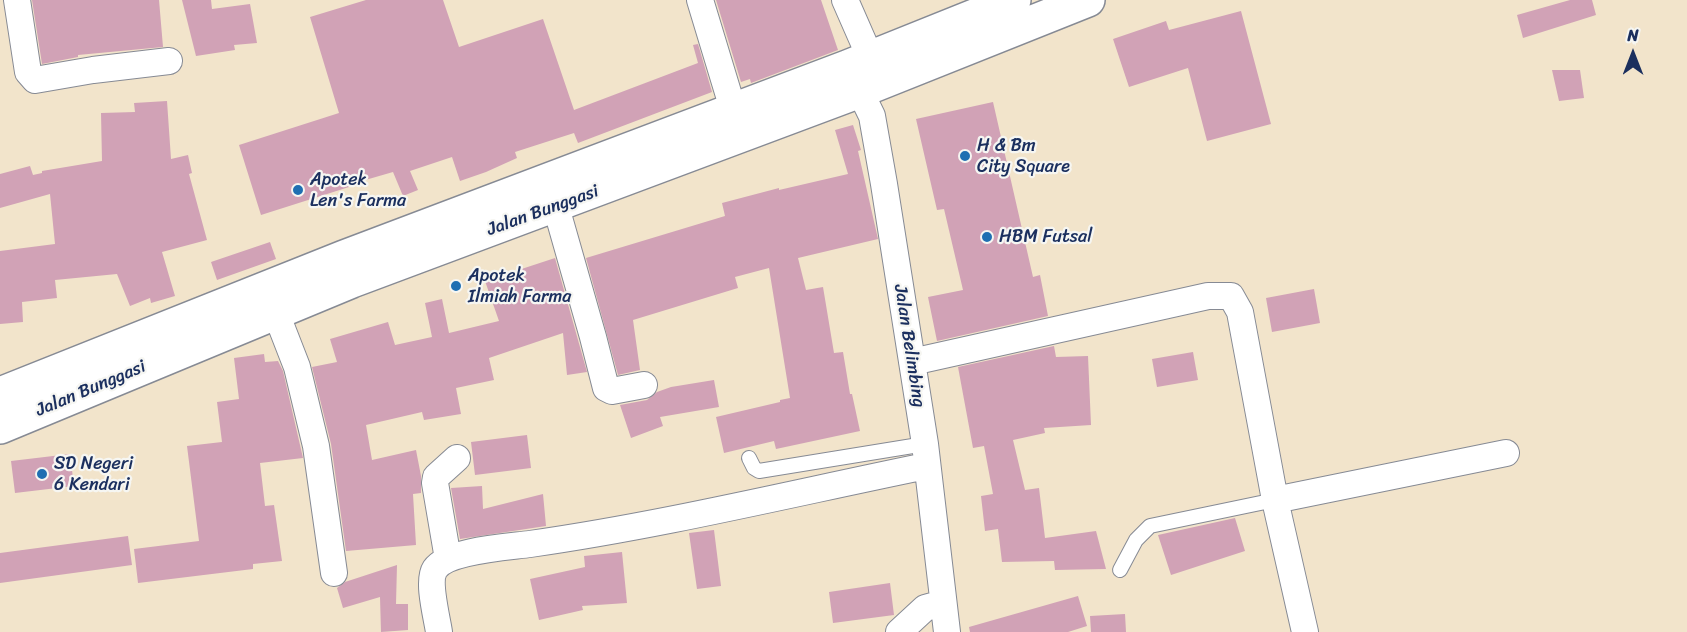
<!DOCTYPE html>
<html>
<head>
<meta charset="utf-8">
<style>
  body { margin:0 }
  #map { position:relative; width:1687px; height:632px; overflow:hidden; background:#f2e4cb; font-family:Sriracha,sans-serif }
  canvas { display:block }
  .north { position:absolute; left:1603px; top:24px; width:60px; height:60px; -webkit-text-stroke:4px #f6f6f2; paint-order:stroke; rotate:0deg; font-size:16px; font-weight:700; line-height:24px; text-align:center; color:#1b2f5e }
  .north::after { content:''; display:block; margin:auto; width:21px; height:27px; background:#1b2f5e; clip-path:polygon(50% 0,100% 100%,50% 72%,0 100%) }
</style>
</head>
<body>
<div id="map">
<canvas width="1687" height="632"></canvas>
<div class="north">N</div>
</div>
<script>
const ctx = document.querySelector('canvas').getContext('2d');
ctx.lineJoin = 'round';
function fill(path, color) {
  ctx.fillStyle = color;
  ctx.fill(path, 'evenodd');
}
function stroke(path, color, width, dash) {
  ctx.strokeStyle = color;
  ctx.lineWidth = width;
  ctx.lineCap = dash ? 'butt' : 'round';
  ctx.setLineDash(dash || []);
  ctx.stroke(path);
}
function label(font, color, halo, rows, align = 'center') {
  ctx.font = font + ' Sriracha,sans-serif';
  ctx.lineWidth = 4.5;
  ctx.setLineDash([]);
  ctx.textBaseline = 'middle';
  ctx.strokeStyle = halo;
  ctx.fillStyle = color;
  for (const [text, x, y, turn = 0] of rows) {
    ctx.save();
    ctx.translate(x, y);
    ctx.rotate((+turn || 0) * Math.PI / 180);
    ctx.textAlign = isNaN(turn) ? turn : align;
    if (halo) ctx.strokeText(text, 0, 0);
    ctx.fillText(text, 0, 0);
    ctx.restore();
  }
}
const building = new Path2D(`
  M 32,0 L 159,0 L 163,47 L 78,55 L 78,57 L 42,64 Z
  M 182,0 L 211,0 L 212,9 L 250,4 L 257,43 L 234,45 L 235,50 L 196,56 Z
  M 366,0 L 443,0 L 459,47 L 543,19 L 574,110 L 698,63 L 693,45 L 698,44 L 712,92 L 578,143 L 574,133 L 515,152 L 517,158 L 486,172 L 460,181 L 452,157 L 410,171 L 418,190 L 403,196 L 393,172 L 348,185 L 349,187 L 261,215 L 239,145 L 339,113 L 310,17 Z
  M 716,0 L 821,0 L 838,50 L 751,83 L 750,79 L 741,82 Z
  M 1570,0 L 1592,0 L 1596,15 L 1523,38 L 1517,15 Z
  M 1241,11 L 1271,124 L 1207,141 L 1188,68 L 1129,87 L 1113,39 L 1166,21 L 1169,30 Z
  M 1552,70 L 1580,70 L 1584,98 L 1559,101 Z
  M 167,101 L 171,159 L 188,155 L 192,173 L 189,174 L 207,240 L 162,252 L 175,296 L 151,303 L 150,298 L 130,306 L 117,274 L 55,280 L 57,298 L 22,302 L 23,322 L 0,324 L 0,251 L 55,244 L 50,194 L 0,208 L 0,174 L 30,166 L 33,175 L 42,173 L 42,171 L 102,161 L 101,113 L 135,112 L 134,103 Z
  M 993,102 L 1033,277 L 1040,275 L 1048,316 L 937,341 L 928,297 L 963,290 L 944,209 L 937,210 L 916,119 Z
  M 853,125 L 861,150 L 858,151 L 878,239 L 798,258 L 806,290 L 823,287 L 834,353 L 843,352 L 850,394 L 852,394 L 860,431 L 776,449 L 774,441 L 724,453 L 716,417 L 780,402 L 780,400 L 790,398 L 769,268 L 735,277 L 738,288 L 633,320 L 640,370 L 618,375 L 586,258 L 725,216 L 722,203 L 779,188 L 779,190 L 848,174 L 835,130 Z
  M 270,242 L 276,259 L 217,280 L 211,262 Z
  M 555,258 L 587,372 L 567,375 L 563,333 L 489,358 L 494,380 L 456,388 L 461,414 L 424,420 L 422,412 L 366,425 L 372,460 L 416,450 L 421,476 L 421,493 L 413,494 L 416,545 L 346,551 L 331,444 L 312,367 L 337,362 L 330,339 L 388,322 L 395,345 L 432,337 L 425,303 L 442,299 L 449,333 L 499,321 L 485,281 Z
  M 1314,289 L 1320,323 L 1272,332 L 1266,298 Z
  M 1054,346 L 1056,357 L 1088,356 L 1091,425 L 1044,428 L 1045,433 L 1013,440 L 1025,490 L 1039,488 L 1045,538 L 1096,531 L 1106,569 L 1055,570 L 1054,561 L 1002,562 L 998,529 L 985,531 L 981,496 L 993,494 L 984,446 L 973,448 L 958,367 Z
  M 1193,352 L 1198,380 L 1157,387 L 1152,359 Z
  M 264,354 L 265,362 L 278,361 L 283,371 L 303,458 L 260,463 L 265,506 L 274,505 L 282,561 L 253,564 L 253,569 L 138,583 L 134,549 L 199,541 L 187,446 L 222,442 L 217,402 L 239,399 L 234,358 Z
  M 714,380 L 719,407 L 660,417 L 663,426 L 631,438 L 620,405 L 647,400 L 657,392 L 671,387 Z
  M 527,435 L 531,468 L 475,475 L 471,442 Z
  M 70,454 L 74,486 L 15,493 L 11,461 Z
  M 482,486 L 483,509 L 543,494 L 546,526 L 460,539 L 451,488 Z
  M 1235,518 L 1245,551 L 1171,575 L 1158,535 Z
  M 714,530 L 721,586 L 697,589 L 689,533 Z
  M 128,536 L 132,565 L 0,583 L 0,553 Z
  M 622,552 L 627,603 L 582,606 L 583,610 L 539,620 L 530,579 L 585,567 L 584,556 Z
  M 397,565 L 396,604 L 408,604 L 408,630 L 381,632 L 380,597 L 343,608 L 337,588 L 345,582 Z
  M 890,583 L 894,615 L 833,623 L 829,592 Z
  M 1078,596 L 1087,626 L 1068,632 L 970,632 L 969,627 Z
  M 1125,614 L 1126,632 L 1091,632 L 1090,616 Z`);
const service = new Path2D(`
  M 749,458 L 754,468 L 759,471 L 925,444
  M 1120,570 L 1136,540 L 1150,526 L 1275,500`);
const minor = new Path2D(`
  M 17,0 L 28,72 L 35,80 L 93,70 L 169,61
  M 700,0 L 733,109
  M 845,0 L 870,57
  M 852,75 L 872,116 L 884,184 L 925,444 L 947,632
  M 556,207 L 593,337 L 606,388 L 612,391 L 644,385
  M 276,313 L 297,367 L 316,446 L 334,573
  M 912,362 L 1208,296 L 1231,296 L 1240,312 L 1275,500 L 1305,632
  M 1275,500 L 1506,453
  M 448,559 L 435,483 L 436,477 L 457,458
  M 439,632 C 437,618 427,581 435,569 C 448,550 508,547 530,544 C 663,525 794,493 926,466
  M 899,632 L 925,608 L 943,603`);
const trunk = new Path2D(`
  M 0,394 L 344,257 L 847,67 L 1014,0
  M 0,427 L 352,281 L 860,91 L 1088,0`);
const markers = [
  [965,156,6,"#1f6fb2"],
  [298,190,6,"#1f6fb2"],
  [987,237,6,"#1f6fb2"],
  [456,286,6,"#1f6fb2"],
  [42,474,6,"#1f6fb2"]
];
const poiNames = [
  ["H & Bm",977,146],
  ["City Square",977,167],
  ["Apotek",310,180],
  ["Len's Farma",310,201],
  ["HBM Futsal",999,237],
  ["Apotek",468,276],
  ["Ilmiah Farma",468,297],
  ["SD Negeri",54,464],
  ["6 Kendari",54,485]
];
const streetNames = [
  ["Jalan Bunggasi",543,211,-20],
  ["Jalan Belimbing",909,346,81],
  ["Jalan Bunggasi",91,389,-23]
];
fill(building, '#d1a2b6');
stroke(service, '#868a94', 16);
stroke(minor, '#868a94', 28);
stroke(trunk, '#868a94', 36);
stroke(service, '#fff', 14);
stroke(minor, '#fff', 26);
stroke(trunk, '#fff', 33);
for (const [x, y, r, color] of markers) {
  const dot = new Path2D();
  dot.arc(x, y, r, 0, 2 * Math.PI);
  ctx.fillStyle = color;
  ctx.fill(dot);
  stroke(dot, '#f6f6f2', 2);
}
label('18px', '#1b2f5e', '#f6f6f2', poiNames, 'left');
label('18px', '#1b2f5e', '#f6f6f2', streetNames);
</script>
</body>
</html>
